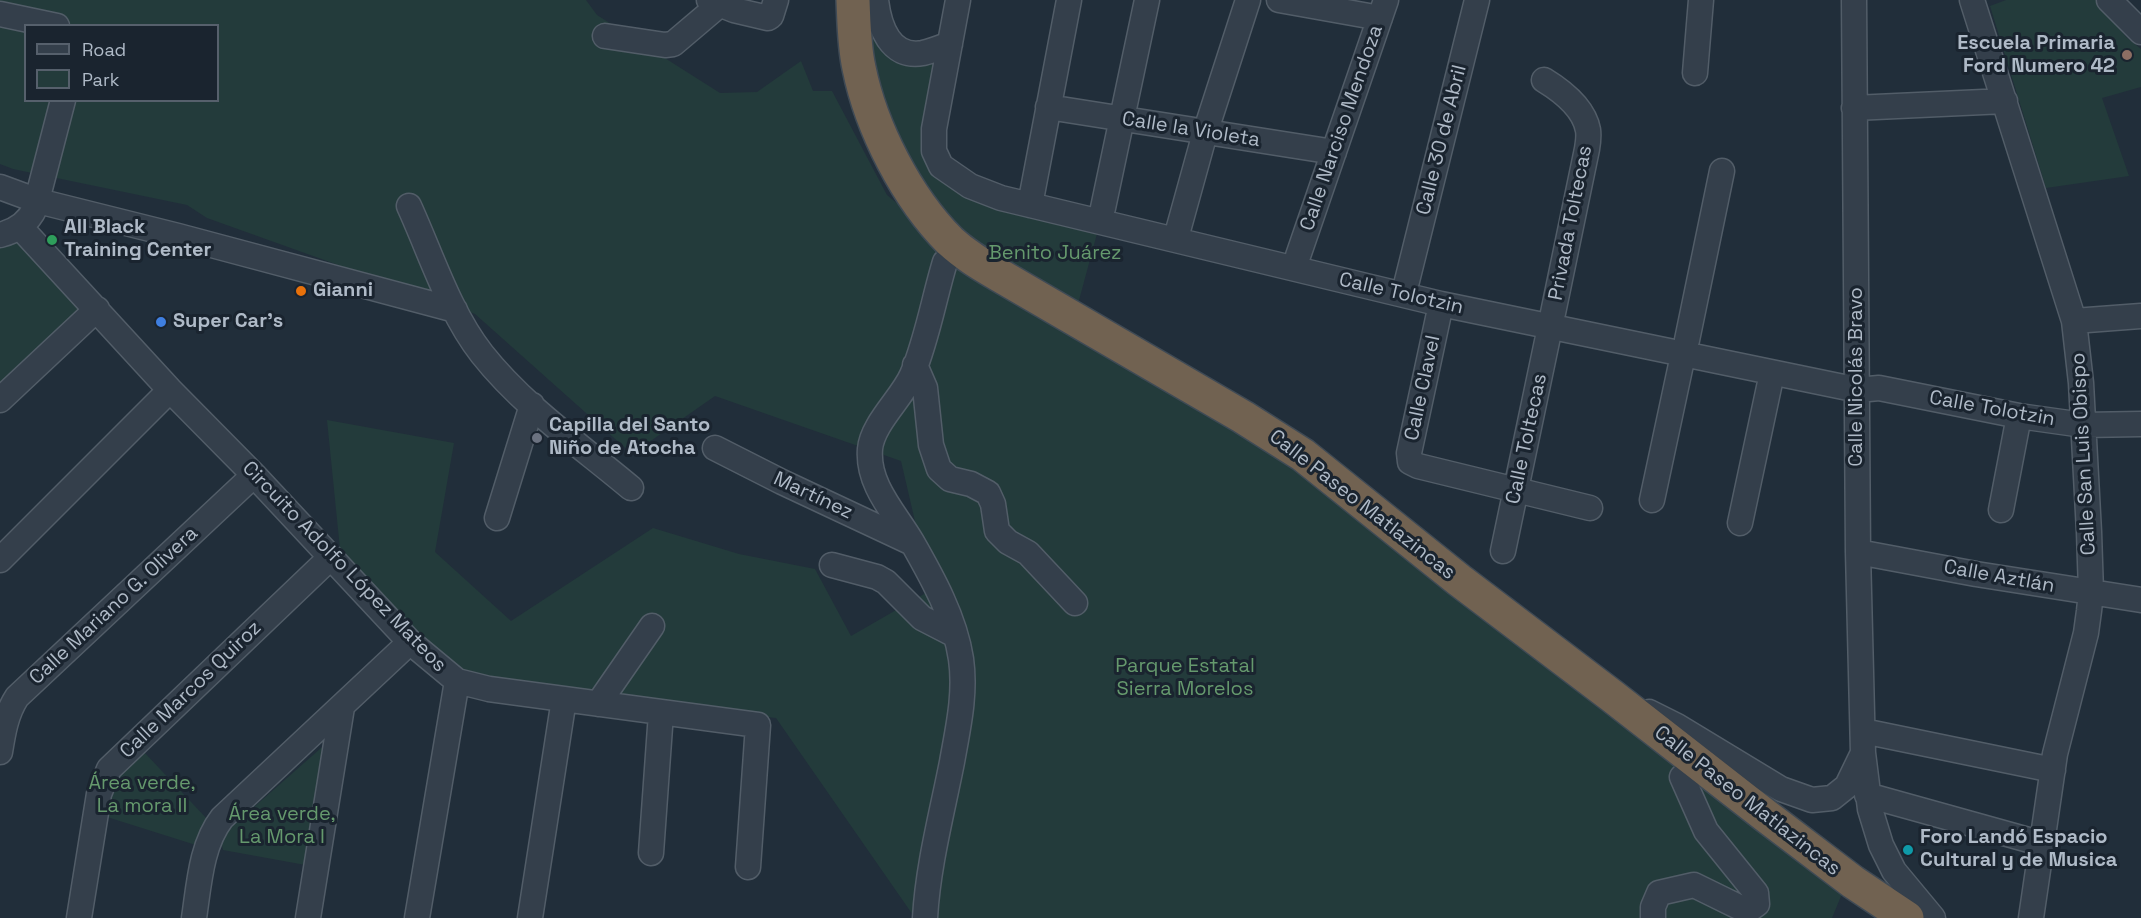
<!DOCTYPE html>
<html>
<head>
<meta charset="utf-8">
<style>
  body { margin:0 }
  #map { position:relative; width:2141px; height:918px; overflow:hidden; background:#212e3a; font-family:"Space Grotesk",sans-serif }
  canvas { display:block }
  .legend { position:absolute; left:24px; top:24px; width:195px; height:78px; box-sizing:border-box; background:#1a242f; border:2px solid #56606c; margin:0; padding:8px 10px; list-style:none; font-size:18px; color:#afbac7 }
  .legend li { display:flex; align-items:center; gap:12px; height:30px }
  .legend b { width:30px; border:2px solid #56606c }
</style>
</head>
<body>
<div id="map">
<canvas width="2141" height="918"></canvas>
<ul class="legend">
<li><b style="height:8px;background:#343f4b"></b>Road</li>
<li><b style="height:16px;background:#233b3b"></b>Park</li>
</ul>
</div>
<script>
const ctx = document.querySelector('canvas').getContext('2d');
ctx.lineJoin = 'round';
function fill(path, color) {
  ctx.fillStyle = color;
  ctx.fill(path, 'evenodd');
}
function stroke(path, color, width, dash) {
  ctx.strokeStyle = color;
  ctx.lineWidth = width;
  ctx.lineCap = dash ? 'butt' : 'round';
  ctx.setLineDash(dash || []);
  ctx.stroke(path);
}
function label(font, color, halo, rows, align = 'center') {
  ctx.font = font + ' "Space Grotesk",sans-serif';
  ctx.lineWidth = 6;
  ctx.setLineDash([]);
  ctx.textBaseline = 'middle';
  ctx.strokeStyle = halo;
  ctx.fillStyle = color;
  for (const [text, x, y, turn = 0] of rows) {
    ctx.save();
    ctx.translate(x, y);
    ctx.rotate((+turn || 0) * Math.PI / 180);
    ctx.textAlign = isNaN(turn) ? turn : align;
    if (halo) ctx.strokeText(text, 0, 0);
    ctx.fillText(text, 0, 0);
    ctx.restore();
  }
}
const green = new Path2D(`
  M 0,0 L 586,0 L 597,15 L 720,93 L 757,92 L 801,61 L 813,91 L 832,91 L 887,195 L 964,259 L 1244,424 L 1846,884 L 1832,918 L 915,918 L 776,718 L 466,683 L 341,559 L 327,420 L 454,443 L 435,552 L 511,621 L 653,528 L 739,554 L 815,569 L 851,636 L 931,590 L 901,461 L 715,396 L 632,454 L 475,314 L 207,218 L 187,205 L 13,169 L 0,164 ZM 26,26 L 218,26 L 218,100 L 26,100 Z
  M 2006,0 L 2097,0 L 2126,37 L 2141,49 L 2141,87 L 2102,98 L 2129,176 L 2046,188 L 1990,6 Z
  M 866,26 L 887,49 L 937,56 L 930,161 L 1098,230 L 1078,304 L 982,250 L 933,201 L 883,115 Z
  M 19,235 L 85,309 L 0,390 L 0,241 Z
  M 329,741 L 311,866 L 223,850 L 220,837 Z
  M 144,752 L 208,820 L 199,846 L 107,817 L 110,791 L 120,770 Z`);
const minor = new Path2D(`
  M 709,0 L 734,10 L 768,18 L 771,16 L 776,0
  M 876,0 C 879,26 890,59 923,53 C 932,51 942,47 950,44
  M 958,0 L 934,129 L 934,151 L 941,166 L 970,186 L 1001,198 L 1441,304 L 1858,390 L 1879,388 L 2019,416 L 2083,425 L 2141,424
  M 1279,0 L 1380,18
  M 1854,0 L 1858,552 L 1863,753 L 1870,809 L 1881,845 L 1894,871 L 1933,918
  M 1972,0 L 2074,321 L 2081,383 L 2089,532 L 2091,592 L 2089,611 L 2086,633 L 2055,754 L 2031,918
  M 2109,0 L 2141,32
  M 0,14 L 57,26
  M 605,36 L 665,45 L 673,44 L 719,5
  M 1695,73 L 1701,0
  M 1544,80 C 1562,91 1584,108 1588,130 C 1589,136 1588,143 1587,149 L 1553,313
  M 1048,107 L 1334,152
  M 1854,108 L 2005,101
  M 0,187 L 38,201 L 178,236 L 455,310
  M 1030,205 L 1069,0
  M 409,206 C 431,254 449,312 482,354 C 523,406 581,446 631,488
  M 1103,208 L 1147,0
  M 20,227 L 170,390 L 254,475 L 410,642 L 457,681 L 489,689 L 758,725 L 748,867
  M 1179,227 L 1205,133 L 1248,0
  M 0,235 C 16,231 28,223 35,208 L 63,100
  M 1298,256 L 1386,0
  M 1407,281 L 1477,0
  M 1441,304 L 1409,453 L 1410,462 L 1418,466 L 1590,508
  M 2074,321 L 2141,316
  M 1687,340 L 1722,171
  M 915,365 L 925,388 L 931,445 L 939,469 L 950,479 L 971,484 L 988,493 L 993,504 L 997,531 L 1008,542 L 1028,553 L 1075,603
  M 0,400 L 97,309
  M 715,448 L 782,482 L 912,543
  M 1652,500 L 1683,355
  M 2001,510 L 2019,416
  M 497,518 L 532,405
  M 1740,523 L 1772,373
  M 1503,551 L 1550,327
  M 1858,552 L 1976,574 L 2141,600
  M 0,560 L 170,390
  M 832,565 L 877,577 L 886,582 L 922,618 L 955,635
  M 598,704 L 652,626
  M 1649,712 L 1677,726 L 1781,789 L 1812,800 L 1832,798 L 1847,786 L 1863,753
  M 1863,731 L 2053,770
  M 0,752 C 3,733 6,714 17,697 L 254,475
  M 1867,795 L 2043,844
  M 651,853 L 661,713
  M 79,918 L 99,794 L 109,769 L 331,557
  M 194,918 C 199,885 201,845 222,818 L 410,642
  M 308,918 L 342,707
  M 417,918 L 457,681
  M 530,918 L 564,699
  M 925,918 C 928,865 942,813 952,762 C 958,728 966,694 961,659 C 955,618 932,577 912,542 C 895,513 867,485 870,449 C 872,424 902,398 912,375 C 927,340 934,298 945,262
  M 1653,918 L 1653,907 L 1659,893 L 1694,885 L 1743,909 L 1750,909 L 1757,904 L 1756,893 L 1706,831 L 1682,777`);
const highway = new Path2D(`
  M 853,0 C 854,23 854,46 859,68 C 871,128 907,198 950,241 C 965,255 982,265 999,275 L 1243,417 L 1303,455 L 1459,580 L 1612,696 L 1766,816 L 1853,882 L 1907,918`);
const markers = [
  [2127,55,6,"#8d6e63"],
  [52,240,6,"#2e9e5b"],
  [301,291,6,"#e8710a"],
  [161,322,6,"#3f7fe0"],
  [537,438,6,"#6b7280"],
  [1908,850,6,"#0f9aa8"]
];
const poiNames = [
  ["Escuela Primaria",2115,44,"right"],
  ["Ford Numero 42",2115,67,"right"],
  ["All Black",64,228],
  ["Training Center",64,251],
  ["Gianni",313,291],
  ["Super Car's",173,322],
  ["Capilla del Santo",549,426],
  ["Niño de Atocha",549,449],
  ["Foro Landó Espacio",1920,838],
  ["Cultural y de Musica",1920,861]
];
const streetNames = [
  ["Calle Narciso Mendoza",1342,128,-71],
  ["Calle la Violeta",1191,130,9],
  ["Calle 30 de Abril",1442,140,-76],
  ["Privada Toltecas",1571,223,-79],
  ["Calle Tolotzin",1401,294,13],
  ["Calle Nicolás Bravo",1857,377,-90],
  ["Calle Clavel",1423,388,-78],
  ["Calle Tolotzin",1992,409,10],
  ["Calle Toltecas",1527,439,-78],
  ["Calle San Luis Obispo",2084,454,-93],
  ["Martínez",813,496,25],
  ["Calle Paseo Matlazincas",1362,505,38],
  ["Circuito Adolfo López Mateos",344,567,46],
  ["Calle Aztlán",1999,577,10],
  ["Calle Mariano G. Olivera",114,606,-43],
  ["Calle Marcos Quiroz",191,690,-44],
  ["Calle Paseo Matlazincas",1747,801,38]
];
const parkNames = [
  ["Benito Juárez",1055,254],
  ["Parque Estatal",1185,667],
  ["Sierra Morelos",1185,690],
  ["Área verde,",142,784],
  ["La mora II",142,807],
  ["Área verde,",282,815],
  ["La Mora I",282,838]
];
fill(green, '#233b3b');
stroke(minor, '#525d68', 27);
stroke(highway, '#3f4a55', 36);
stroke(minor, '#343f4b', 24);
stroke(highway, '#716251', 33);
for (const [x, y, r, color] of markers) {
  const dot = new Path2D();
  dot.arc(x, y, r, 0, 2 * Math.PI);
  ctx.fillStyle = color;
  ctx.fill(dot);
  stroke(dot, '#1a242f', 2);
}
label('bold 20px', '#afbac7', '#1a242f', poiNames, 'left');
label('20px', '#afbac7', '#1a242f', streetNames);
label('20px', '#65996d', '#1a242f', parkNames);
</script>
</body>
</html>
